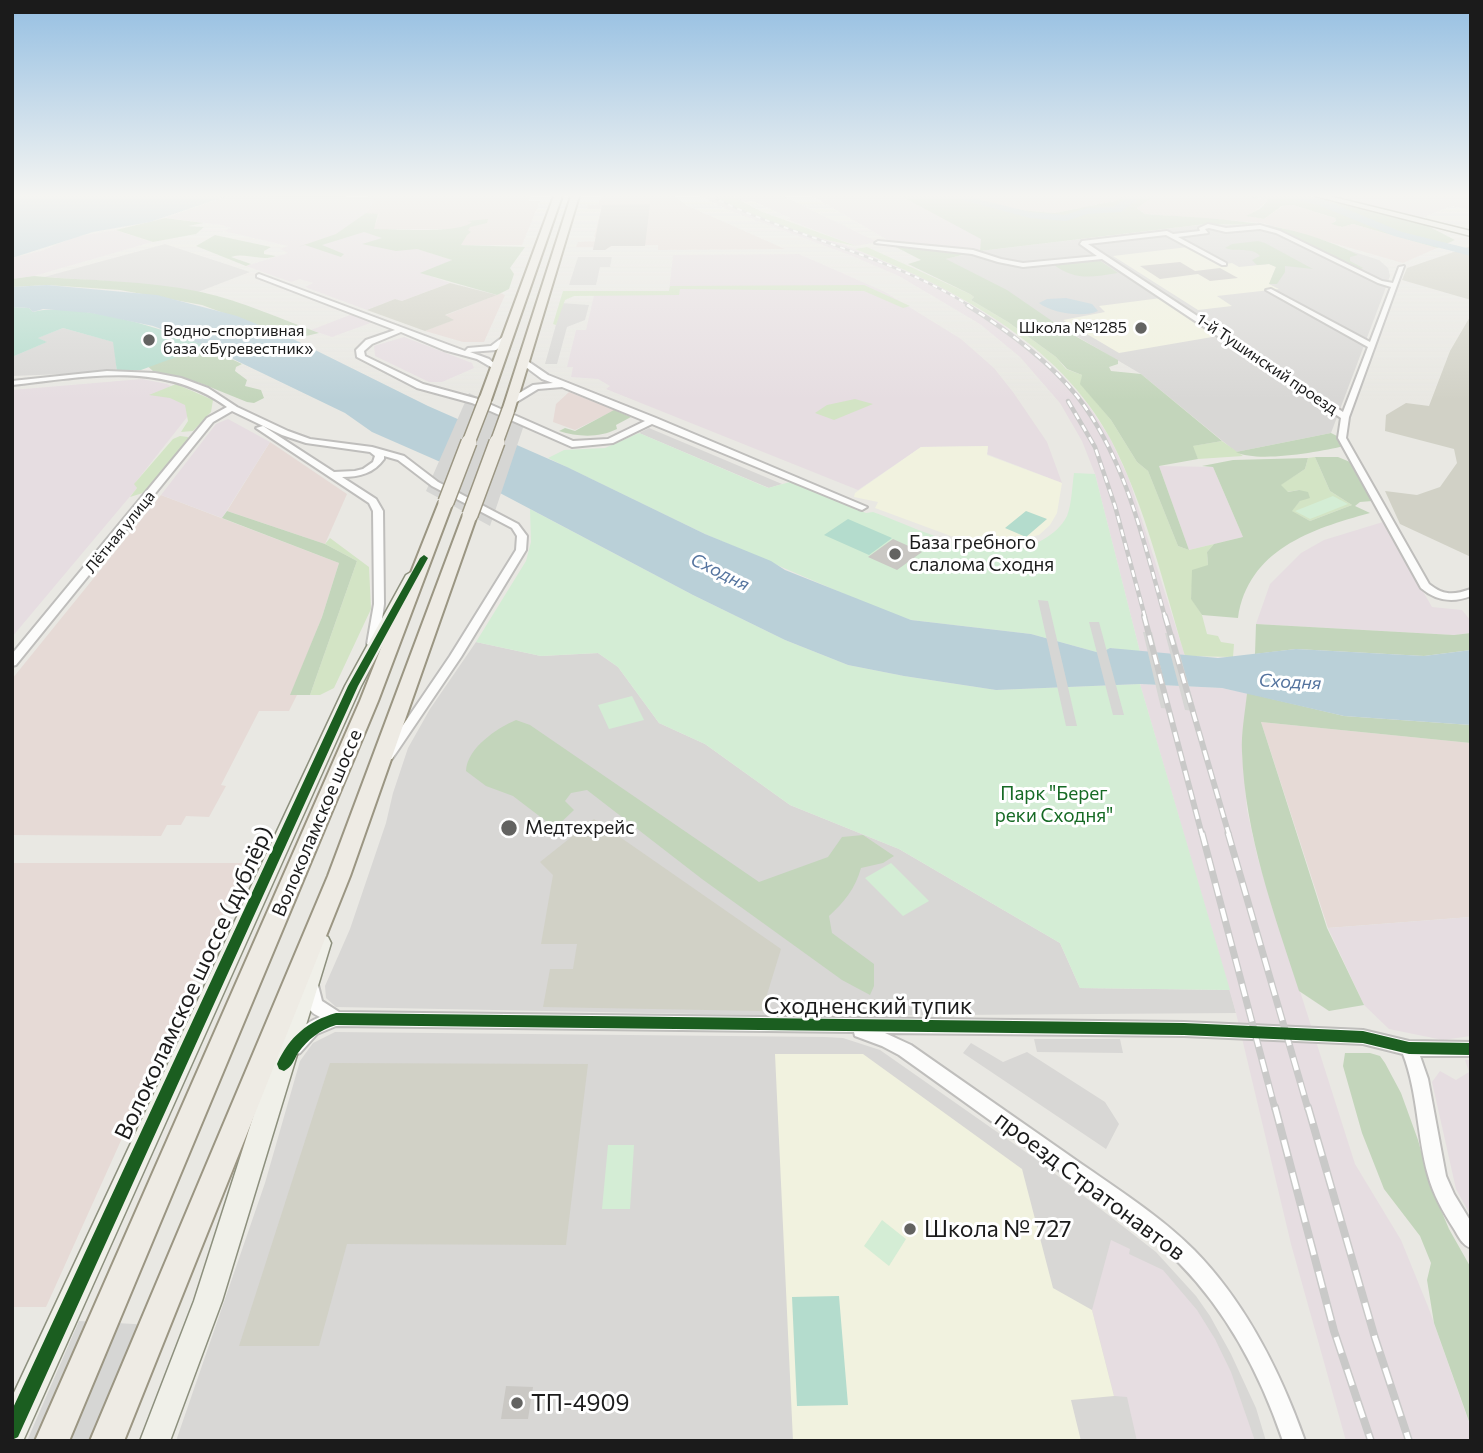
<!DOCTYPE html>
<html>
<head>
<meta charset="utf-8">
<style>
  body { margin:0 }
  #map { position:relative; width:1483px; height:1453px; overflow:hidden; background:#e9e8e3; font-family:Commissioner,sans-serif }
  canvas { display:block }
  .frame { position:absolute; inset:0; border:14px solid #1b1b1b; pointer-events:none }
</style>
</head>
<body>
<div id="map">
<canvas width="1483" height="1453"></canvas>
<div class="frame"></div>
</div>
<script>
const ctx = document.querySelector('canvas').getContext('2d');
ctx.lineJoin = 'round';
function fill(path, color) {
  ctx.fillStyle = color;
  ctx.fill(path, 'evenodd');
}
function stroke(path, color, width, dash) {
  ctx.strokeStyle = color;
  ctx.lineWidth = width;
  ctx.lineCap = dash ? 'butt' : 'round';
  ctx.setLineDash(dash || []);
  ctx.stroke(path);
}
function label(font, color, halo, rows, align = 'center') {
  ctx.font = font + ' Commissioner,sans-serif';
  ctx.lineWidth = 6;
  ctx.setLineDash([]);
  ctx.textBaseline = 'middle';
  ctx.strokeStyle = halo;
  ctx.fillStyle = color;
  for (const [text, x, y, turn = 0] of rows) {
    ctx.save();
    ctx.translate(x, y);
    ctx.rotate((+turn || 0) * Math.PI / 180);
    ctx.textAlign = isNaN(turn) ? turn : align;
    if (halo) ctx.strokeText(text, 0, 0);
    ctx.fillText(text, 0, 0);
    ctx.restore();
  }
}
const residential = new Path2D(`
  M 1206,224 L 1271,225 L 1379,260 L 1388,268 L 1390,276 L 1382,298 L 1331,433 L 1236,452 L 1141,374 L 945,259 L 980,251 Z
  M 165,244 L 250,272 L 198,292 L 120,282 L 44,277 Z
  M 578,257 L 612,257 L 610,267 L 600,267 L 596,285 L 569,285 Z
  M 562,303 L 589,305 L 585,320 L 567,327 L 557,364 L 545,364 Z
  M 63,328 L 114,342 L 117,372 L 12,376 L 12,357 L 46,342 L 37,338 Z
  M 649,428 L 782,484 L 769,488 L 639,433 Z
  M 476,642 L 541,656 L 598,653 L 618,667 L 659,723 L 705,744 L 790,805 L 899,849 L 1060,943 L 1080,988 L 1230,990 L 1236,1013 L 809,1016 L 336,1007 L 326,998 L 325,986 L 350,929 L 386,823 L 393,793 L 408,748 L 430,709 Z
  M 335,1032 L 825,1037 L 843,1038 L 880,1050 L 1040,1162 L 1156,1252 L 1196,1296 L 1210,1316 L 1231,1354 L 1256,1408 L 1266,1441 L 176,1441 L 265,1183 L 300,1061 L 313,1043 Z
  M 1034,1039 L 1120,1039 L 1123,1053 L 1037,1052 Z
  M 971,1043 L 1003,1062 L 1027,1052 L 1105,1102 L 1119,1124 L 1106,1149 L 963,1053 Z`);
const commercial = new Path2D(`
  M 367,196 L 531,196 L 529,201 L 540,201 L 522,245 L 446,245 L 455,229 L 373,229 L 379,215 L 366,213 L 375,198 Z
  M 601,196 L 674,196 L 686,205 L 785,249 L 658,250 L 658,245 L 612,246 L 605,250 L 593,250 L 593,247 L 576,247 L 578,242 L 598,241 L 599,237 L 594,237 L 600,213 L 604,213 L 604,209 L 587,209 L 588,205 L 598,205 Z
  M 968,196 L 1122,196 L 1119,200 L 1055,213 L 998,208 Z
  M 1153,196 L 1245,196 L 1269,200 L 1248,216 L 1264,219 L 1283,206 L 1293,205 L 1335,218 L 1336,220 L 1332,224 L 1342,227 L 1353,224 L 1437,248 L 1403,263 L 1263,223 L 1145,214 L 1137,207 Z
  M 501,293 L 505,295 L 484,342 L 463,342 L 425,331 L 453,320 L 444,316 Z
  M 569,392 L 615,410 L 575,430 L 553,422 L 556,404 Z
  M 270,442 L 347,494 L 325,544 L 227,511 Z
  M 161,495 L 339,563 L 322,617 L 291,695 L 297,695 L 289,711 L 259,711 L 221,785 L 226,786 L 209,817 L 186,816 L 181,825 L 167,825 L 161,836 L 12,835 L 12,679 Z
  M 1261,722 L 1471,743 L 1471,917 L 1328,928 Z
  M 12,863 L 246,863 L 46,1307 L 12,1307 Z`);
const industrial = new Path2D(`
  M 227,196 L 376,197 L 366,213 L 349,227 L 453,260 L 422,273 L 450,283 L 402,301 L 395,299 L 367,310 L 305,287 L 313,283 L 300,279 L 291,282 L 246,266 L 288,253 L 280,249 L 288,246 L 223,231 L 231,228 L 221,225 L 165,218 Z
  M 700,196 L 715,196 L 746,210 L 855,249 L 935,283 L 1001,323 L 1062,375 L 1088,405 L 1110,438 L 1129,479 L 1185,656 L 1140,652 L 1095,474 L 1082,441 L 1060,403 L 1020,357 L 980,324 L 899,276 L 850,255 L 733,212 Z
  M 732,196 L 783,196 L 877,242 L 856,246 L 786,219 L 790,218 L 753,201 L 745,202 Z
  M 812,196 L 901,196 L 909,199 L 982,239 L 980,251 L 891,242 Z
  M 1332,196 L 1471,196 L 1471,210 L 1451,206 L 1422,218 Z
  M 116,230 L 152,242 L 34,276 L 12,279 L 12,258 L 44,250 L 74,237 Z
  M 799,254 L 885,292 L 961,339 L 994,368 L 1013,392 L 1047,442 L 1062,483 L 987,454 L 988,446 L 921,447 L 858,490 L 606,389 L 610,386 L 598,379 L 571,377 L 573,367 L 567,367 L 576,330 L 586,330 L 595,291 L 669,291 L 673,255 Z
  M 355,313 L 358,316 L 373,322 L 332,337 L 311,330 Z
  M 404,337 L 472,363 L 474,368 L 442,382 L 429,382 L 375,356 L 374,346 Z
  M 142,379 L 167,384 L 199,402 L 135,483 L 137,488 L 12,637 L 12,390 Z
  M 228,419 L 270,442 L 222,518 L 161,495 L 216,424 Z
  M 1159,466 L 1213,467 L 1243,537 L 1189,550 Z
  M 1383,522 L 1432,607 L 1462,610 L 1471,621 L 1471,633 L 1454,635 L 1256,624 L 1270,584 L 1301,553 L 1324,540 Z
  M 1140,684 L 1222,688 L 1247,693 L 1242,750 L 1247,810 L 1258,859 L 1355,1164 L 1401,1240 L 1429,1309 L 1471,1428 L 1471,1441 L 1346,1441 L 1291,1244 L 1236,1013 Z
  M 1471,917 L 1471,1036 L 1443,1040 L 1389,1029 L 1364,1005 L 1328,928 Z
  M 1465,1060 L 1471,1060 L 1471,1216 L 1456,1189 L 1432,1082 L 1440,1071 L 1456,1080 L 1469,1072 Z
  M 1111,1240 L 1130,1249 L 1129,1254 L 1163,1270 L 1197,1310 L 1215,1339 L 1231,1372 L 1255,1441 L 1137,1441 L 1127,1397 L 1114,1396 L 1092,1310 Z`);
const education = new Path2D(`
  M 1188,247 L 1220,265 L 1232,263 L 1239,267 L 1269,264 L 1276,267 L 1269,284 L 1279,289 L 1217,296 L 1232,306 L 1198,310 L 1113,256 Z
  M 1161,298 L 1218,336 L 1119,353 L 1063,320 L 1105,312 L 1099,306 Z
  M 988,446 L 987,455 L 1062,483 L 1057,513 L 1050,525 L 1039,535 L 1007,543 L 990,543 L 975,538 L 970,540 L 959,539 L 875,508 L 878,502 L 854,497 L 855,493 L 921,447 Z
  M 775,1054 L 863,1054 L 1022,1169 L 1053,1288 L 1092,1310 L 1114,1396 L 1071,1400 L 1081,1441 L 793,1441 Z`);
const construction = new Path2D(`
  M 1471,246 L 1471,300 L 1402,280 L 1407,268 Z
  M 450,283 L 497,295 L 445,315 L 454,320 L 425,331 L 367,310 L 395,299 L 402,301 Z
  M 1471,315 L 1471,557 L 1400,524 L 1385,491 L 1417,495 L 1440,487 L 1457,463 L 1454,449 L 1385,431 L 1386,415 L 1406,403 L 1429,406 L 1450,351 Z
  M 594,819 L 781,949 L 762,1011 L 543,1007 L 550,969 L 573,969 L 577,944 L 541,944 L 553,875 L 540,862 Z
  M 330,1063 L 588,1064 L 566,1245 L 347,1244 L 319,1346 L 239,1346 Z`);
const grass = new Path2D(`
  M 715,196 L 732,196 L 760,211 L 856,246 C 810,238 757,219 715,196 Z
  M 867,247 L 970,294 L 974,297 L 971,300 L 1008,322 L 1056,357 L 1066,369 L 1082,375 L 1081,384 L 1111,420 L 1137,462 L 1148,471 L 1178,546 L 1189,550 L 1214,544 L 1207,552 L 1208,565 L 1192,586 L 1191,598 L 1202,615 L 1207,634 L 1218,636 L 1221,642 L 1234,644 L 1233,657 L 1185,656 C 1163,584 1146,507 1111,440 C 1059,342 953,288 855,249 Z
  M 864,285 L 910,306 L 903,308 L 864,291 L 680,289 L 679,295 L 574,296 L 565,300 L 556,325 L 553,324 L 563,291 L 669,291 L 670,286 Z
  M 176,384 L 213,400 L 211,412 L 193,431 L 181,432 L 188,421 L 185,405 L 170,398 L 149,395 Z
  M 855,399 L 873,404 L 834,420 L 815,413 L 827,405 Z
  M 180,436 L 188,437 L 189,440 L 146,492 L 130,497 L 137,488 L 134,484 L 173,439 Z
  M 1222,441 L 1243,456 L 1198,459 L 1192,446 Z
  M 1315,457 L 1330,491 L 1352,505 L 1310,521 L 1291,511 L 1300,501 L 1299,490 L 1287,492 L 1280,485 L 1305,469 L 1308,458 Z
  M 330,538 L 369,567 L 371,609 L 334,688 L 320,695 L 310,695 L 357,561 L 325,544 Z`);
const forest = new Path2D(`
  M 901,196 L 968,196 L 998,208 L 1055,213 L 1119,200 L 1122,196 L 1153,196 L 1137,208 L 1145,214 C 1219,219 1291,220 1358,255 L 1350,257 L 1350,261 L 1363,268 L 1359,270 L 1290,235 L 1264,225 L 1206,224 L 980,251 L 981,239 Z
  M 1245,196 L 1308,196 L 1428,226 L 1455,240 L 1437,248 L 1353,224 L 1342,227 L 1331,224 L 1336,221 L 1335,218 L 1293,205 L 1282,206 L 1264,219 L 1246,216 L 1261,208 L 1268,200 Z
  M 366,213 L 378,214 L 374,229 C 394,229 459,234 472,222 L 467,221 L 488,219 L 487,223 L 470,227 L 468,230 L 471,232 L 467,235 L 461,245 L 525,247 L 510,268 L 514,274 L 509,289 L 497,295 L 420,273 L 452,260 L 417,249 L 396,251 L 362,244 L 382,238 L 364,232 L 322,245 L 344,254 L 341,257 L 305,245 L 298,247 L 336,234 Z
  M 165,218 L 204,223 L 188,226 L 204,227 L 196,234 L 153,242 L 116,230 Z
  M 215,235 L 271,247 L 264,251 L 264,254 L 276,256 C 260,262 247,252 231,257 L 251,264 L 246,266 L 196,246 Z
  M 1258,241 L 1265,243 L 1313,269 L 1285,266 L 1285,272 L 1277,284 L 1269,284 L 1276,267 L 1269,264 L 1257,265 L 1252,260 L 1260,256 C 1251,246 1237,253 1225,248 L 1232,244 Z
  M 894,246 L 970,253 L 946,259 L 1007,290 L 1068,332 L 1118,360 L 1118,364 L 1109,367 L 1111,371 L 1141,374 L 1222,441 L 1193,446 L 1198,459 L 1159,466 L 1189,550 L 1178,546 L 1148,471 L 1137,462 L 1111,420 L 1080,384 L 1082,375 L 1067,369 L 1056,357 L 1008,322 L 971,300 L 974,297 L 970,294 L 908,264 L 921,260 Z
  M 1099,260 L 1118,273 C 1092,277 1076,281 1054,265 Z
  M 34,276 C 89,281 146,280 201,292 C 242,301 281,319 319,333 L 293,339 L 202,305 L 120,290 L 47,285 L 12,287 L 12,279 Z
  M 182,336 L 242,364 L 236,367 L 235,371 L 247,380 L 245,386 L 261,390 L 264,398 L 254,403 L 247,402 L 200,383 L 153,371 L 145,364 L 135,347 Z
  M 614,410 L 631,417 L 616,425 L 617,429 C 599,438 578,437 559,431 L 565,428 L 575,431 Z
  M 1331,433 L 1339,437 L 1344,446 C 1319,452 1257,463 1236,452 Z
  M 1315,457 L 1338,457 L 1350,462 L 1372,501 L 1360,502 L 1355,506 L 1370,513 C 1311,529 1248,550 1238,618 L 1202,615 L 1191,599 L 1192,570 L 1208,565 L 1207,552 L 1214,544 L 1243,537 L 1213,467 L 1202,466 L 1233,460 L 1308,458 L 1305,469 L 1281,485 L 1288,492 L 1299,490 L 1308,492 L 1310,498 L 1300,501 L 1292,511 L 1310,521 L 1352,505 L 1330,491 Z
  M 227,511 L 325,544 L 357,561 L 310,695 L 290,695 L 322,617 L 339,563 L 222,518 Z
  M 1256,624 L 1454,635 L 1471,633 L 1471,650 L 1424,656 L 1296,649 L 1255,654 Z
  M 1247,693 L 1344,716 L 1471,725 L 1471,743 L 1261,722 L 1327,928 L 1364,1005 L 1329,1011 L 1299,991 C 1274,913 1245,835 1242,752 C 1241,733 1245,713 1247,693 Z
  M 516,720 L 530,725 L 759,882 L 828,857 L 842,837 L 863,835 L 894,856 L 883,863 L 861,868 C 855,889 845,901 829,916 L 832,933 L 874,964 L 874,986 L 870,995 L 842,980 L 702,879 L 587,790 L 571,793 L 565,801 L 574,810 L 555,828 L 513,796 L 486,786 L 466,771 C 467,748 497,728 516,720 Z
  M 1345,1053 L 1370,1053 L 1380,1056 L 1385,1063 L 1401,1093 L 1418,1140 L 1430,1184 L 1449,1229 L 1471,1268 L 1471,1427 L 1434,1323 L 1427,1280 L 1431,1263 L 1420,1236 L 1384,1189 L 1362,1133 L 1343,1066 Z`);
const park = new Path2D(`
  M 639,433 L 768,488 L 790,482 L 866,513 L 873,512 C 921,529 995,570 1044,539 C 1054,533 1062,526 1067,516 C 1072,503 1072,486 1074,473 L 1095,474 L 1140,652 L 1110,648 L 1100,653 L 1031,634 L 911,620 L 886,612 L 705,534 L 548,458 L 564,450 L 605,448 Z
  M 1333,496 L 1348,504 L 1310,519 L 1295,511 Z
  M 530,509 L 693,595 L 785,640 L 848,665 L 904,676 L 996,690 L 1140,684 L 1230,990 L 1080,988 L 1060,943 L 899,849 L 790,805 L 705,744 L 659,723 L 618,667 L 598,653 L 541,656 L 476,642 L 526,561 L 531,542 Z
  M 632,696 L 644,720 L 609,729 L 598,705 Z
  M 891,863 L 929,901 L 903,916 L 865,878 Z
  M 608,1145 L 634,1145 L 630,1209 L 602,1209 Z
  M 882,1220 L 906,1239 L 889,1266 L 864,1246 Z`);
const pitch = new Path2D(`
  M 12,307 L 29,308 L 33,312 C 76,301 166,329 206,346 L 141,370 L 117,372 L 113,342 L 63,328 L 38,338 L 47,342 L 12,357 Z
  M 1026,511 L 1047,519 L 1026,537 L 1005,528 Z
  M 848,519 L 892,538 L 869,555 L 824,535 Z
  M 839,1296 L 848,1405 L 797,1406 L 792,1297 Z`);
const water = new Path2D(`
  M 12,196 L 227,196 L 150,222 L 93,232 L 12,258 Z
  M 47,285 L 157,295 L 237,316 L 293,339 L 428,406 L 567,467 L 705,534 L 771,561 L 785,570 L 911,620 L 1031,634 L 1100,653 L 1110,648 L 1218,658 L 1296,649 L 1424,656 L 1471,650 L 1471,725 L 1344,716 L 1222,688 L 1140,684 L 996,690 L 904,676 L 848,665 L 785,640 L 693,595 L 445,464 L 372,432 L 345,413 L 206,346 L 153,326 L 91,313 L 43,309 L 33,312 L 29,308 L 12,307 L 12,287 Z
  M 1066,298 L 1092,304 L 1098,311 C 1084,318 1051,313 1039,303 L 1047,299 Z`);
const pier = new Path2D(`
  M 469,393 L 526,419 L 490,526 L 426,491 Z
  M 1038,600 L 1048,601 L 1077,726 L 1066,726 Z
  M 1089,622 L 1099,622 L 1124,715 L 1113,715 Z
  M 1143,632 L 1152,632 L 1171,709 L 1161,708 Z
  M 1165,633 L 1174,634 L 1196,711 L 1185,710 Z
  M 79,1321 L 171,1326 L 126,1441 L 27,1441 Z`);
const river = new Path2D(`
  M 947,196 L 965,196 L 1030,212 L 1065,215 L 1086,208 L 1114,207 L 1129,196 L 1141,196 L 1121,212 L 1087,214 L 1066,221 L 1030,218 Z
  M 1281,196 L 1325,200 L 1402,232 L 1471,249 L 1471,256 L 1394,236 L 1318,205 Z`);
const building = new Path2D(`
  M 650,204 L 645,246 L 611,246 L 605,250 L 593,250 L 602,205 Z
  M 1180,262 L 1195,271 L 1220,268 L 1238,278 L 1210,281 L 1198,274 L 1160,279 L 1140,266 Z
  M 893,539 L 922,552 L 897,570 L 868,557 Z
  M 506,1386 L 533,1387 L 528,1419 L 501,1419 Z`);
const street = new Path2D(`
  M 1208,224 L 1226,228 L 1260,225 L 1280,231 L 1382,281 L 1393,283 L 1399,267 L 1404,266 L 1349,417 L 1346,438 L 1429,584 C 1444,596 1454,595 1471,589 L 1471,596 C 1453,603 1436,601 1421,588 L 1338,438 L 1341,418 L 1102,259 L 1023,267 L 998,262 L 972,254 L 875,243 L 878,241 L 973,250 L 1001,259 L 1023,263 L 1097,256 L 1080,244 L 1082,241 L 1167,231 L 1173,234 L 1200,231 L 1199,228 ZM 1209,228 L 1226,232 L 1260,229 L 1276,233 L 1378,283 L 1391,287 L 1370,342 L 1271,289 L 1266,290 L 1368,347 L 1343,412 L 1088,244 L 1166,235 L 1222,265 L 1226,265 L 1226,263 L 1178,237 L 1208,233 L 1205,229 Z
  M 259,274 L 465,351 L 468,348 L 491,346 L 504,336 L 511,338 L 496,350 L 470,352 L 489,359 L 500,368 L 496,370 L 477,359 L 444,350 L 401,332 L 372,344 L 364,351 L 365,356 L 423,384 L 478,399 L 573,441 L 608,439 L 645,421 L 562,387 L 538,389 L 515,403 L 509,403 L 509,399 L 533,385 L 553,383 L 542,379 L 519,362 L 526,360 L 548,375 L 656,418 L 867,507 L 862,510 L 859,509 L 652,424 L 613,443 L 572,447 L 472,403 L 417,388 L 357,357 L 356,350 L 366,340 L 395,330 L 257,277 L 257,275 Z
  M 107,371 L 155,373 L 181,378 L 208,388 L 237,407 L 288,431 L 310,439 L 372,447 L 404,456 L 438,482 L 518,524 L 527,536 L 526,550 L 461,657 L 392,759 L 384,759 L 382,756 L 450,656 L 516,550 L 517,536 L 512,528 L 432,486 L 398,460 L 384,456 L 384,459 C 374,473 360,477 342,477 L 376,499 L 383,511 L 384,604 L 379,644 L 373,647 L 369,646 L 367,644 L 374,604 L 373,511 L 369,503 L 256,428 L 263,426 L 334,472 L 355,471 L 363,469 L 373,462 L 375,456 L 370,452 L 306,443 L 282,435 L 232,411 L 213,422 L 16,665 L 12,666 L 12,654 L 207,418 L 227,407 C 162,360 87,377 12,385 L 12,381 Z
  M 311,979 L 317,981 L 322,1001 L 339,1012 L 1184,1022 L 1363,1030 L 1409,1041 L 1471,1042 L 1471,1056 L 1420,1056 L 1428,1079 L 1446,1176 L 1454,1194 L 1471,1222 L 1471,1248 C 1462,1245 1459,1237 1454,1229 C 1443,1212 1433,1194 1428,1175 C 1417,1136 1418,1093 1403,1054 L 1363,1044 L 1184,1036 L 885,1033 L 911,1045 C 967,1084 1024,1124 1080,1163 C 1119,1190 1160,1216 1194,1250 C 1246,1303 1280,1371 1305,1441 L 1283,1441 C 1261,1376 1228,1313 1180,1264 C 1147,1229 1106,1203 1067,1176 C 1011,1135 955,1095 899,1055 L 882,1046 L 855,1036 L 854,1032 L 336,1026 L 317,1034 L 300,1053 L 294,1055 L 288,1053 L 286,1048 C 293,1033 305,1023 320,1017 C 316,1015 312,1013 310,1010 C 304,1004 303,988 305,981 Z`);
const secondary = new Path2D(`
  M 1315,196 L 1329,196 L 1471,231 L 1471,236 Z
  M 413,571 L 420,575 L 361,686 L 23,1441 L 12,1441 L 12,1397 L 345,686 L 406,575 Z
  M 320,934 L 328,937 L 331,943 L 222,1301 L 170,1441 L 140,1441 L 194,1301 L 309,943 L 312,937 Z`);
const primary = new Path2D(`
  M 554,196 L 562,196 L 491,400 L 489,403 L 481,403 L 479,400 Z
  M 571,196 L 579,196 L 514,411 L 508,415 L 503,414 L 502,411 Z
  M 446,498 L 453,502 L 378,701 L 69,1441 L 35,1441 L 360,701 L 439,502 Z
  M 470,511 L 477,515 L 350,876 L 124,1441 L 90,1441 L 328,876 L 463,515 Z`);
const railFar4 = new Path2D(`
  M 710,196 C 795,238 889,255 970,306`);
const railFar3 = new Path2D(`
  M 967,305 C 1007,330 1047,359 1077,396 C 1126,459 1144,543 1165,617
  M 1068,401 L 1095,447 L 1115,506 L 1145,617`);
const railFar2 = new Path2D(`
  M 1144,616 L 1202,835
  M 1165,616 L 1229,835`);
const railFar1 = new Path2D(`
  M 1202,833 L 1275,1109
  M 1228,833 L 1308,1109`);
const rail = new Path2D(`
  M 1275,1107 L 1334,1331 L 1371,1441
  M 1308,1107 L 1375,1338 L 1409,1441`);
const primaryBridgeFar1 = new Path2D(`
  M 468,444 L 485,400
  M 496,444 L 508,411`);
const primaryBridge = new Path2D(`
  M 446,502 L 469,442
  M 470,515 L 497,442`);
const cycleway = new Path2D(`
  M 424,555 L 428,558 L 358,686 L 18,1437 L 12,1440 L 12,1410 L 348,686 L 420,558 Z
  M 336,1013 L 1184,1023 L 1363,1031 L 1409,1042 L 1471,1043 L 1471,1055 L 1409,1054 L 1363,1043 L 1184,1035 L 336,1025 C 320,1030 308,1039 298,1053 C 294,1060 292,1067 284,1071 L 279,1069 L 277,1064 C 289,1037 308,1021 336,1013 Z`);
const markers = [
  [1141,328,7,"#636361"],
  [149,340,7,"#636361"],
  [895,554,7,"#636361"],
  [509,828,9,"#636361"],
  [910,1229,7,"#636361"],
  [517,1403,7,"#636361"]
];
const farPoinames = [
  ["Школа №1285",1127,328],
  ["Водно-спортивная",163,331,"left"],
  ["база «Буревестник»",163,349,"left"]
];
const farStreetnames = [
  ["1-й Тушинский проезд",1267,364,34],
  ["Лётная улица",120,532,-51]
];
const farWaternames = [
  ["Сходня",720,572,26],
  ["Сходня",1290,682,3]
];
const poiNames = [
  ["База гребного",909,543],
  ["слалома Сходня",909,565],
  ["Медтехрейс",525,828]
];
const parkNames = [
  ["Парк \"Берег",1054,794],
  ["реки Сходня\"",1054,816]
];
const streetNames = [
  ["Волоколамское шоссе",317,823,-67]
];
const nearStreetnames = [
  ["Волоколамское шоссе (дублёр)",194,983,-65],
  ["Сходненский тупик",868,1006],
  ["проезд Стратонавтов",1090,1186,37]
];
const nearPoinames = [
  ["Школа № 727",924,1229],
  ["ТП-4909",531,1403]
];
fill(residential, '#d8d7d5');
fill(commercial, '#e6dad6');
fill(industrial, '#e6dde1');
fill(education, '#f1f2df');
fill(construction, '#d1d1c6');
fill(grass, '#d3e4c5');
fill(forest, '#c3d5bb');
fill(park, '#d4edd5');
fill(pitch, '#b4dccd');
fill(water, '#bad0d8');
fill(pier, '#d6d6d4');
fill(river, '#bad0d8');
fill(building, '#cac8c4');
stroke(street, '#bfbebc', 4);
stroke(secondary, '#8d907e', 3);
stroke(primary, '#9b9683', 4);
fill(street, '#fcfcfb');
fill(secondary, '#f0f0e9');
fill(primary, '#eeebe4');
stroke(railFar4, '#c9c9c8', 2.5);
stroke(railFar3, '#c9c9c8', 4.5);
stroke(railFar2, '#c9c9c8', 6);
stroke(railFar1, '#c9c9c8', 7);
stroke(rail, '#c9c9c8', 8);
stroke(railFar4, '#fff', 2, [5]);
stroke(railFar3, '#fff', 2.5, [7]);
stroke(railFar2, '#fff', 3.5, [10]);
stroke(railFar1, '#fff', 4.5, [13]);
stroke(rail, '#fff', 5, [17]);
stroke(primaryBridgeFar1, '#9b9683', 15, []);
stroke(primaryBridge, '#9b9683', 18, []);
stroke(primaryBridgeFar1, '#eeebe4', 12);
stroke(primaryBridge, '#eeebe4', 15);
fill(cycleway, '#1b5e20');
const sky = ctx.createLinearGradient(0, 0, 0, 400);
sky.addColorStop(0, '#95bfe2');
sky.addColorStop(0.49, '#f5f5f2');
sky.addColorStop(1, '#f5f5f200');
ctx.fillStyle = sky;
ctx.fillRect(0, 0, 1483, 400);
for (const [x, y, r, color] of markers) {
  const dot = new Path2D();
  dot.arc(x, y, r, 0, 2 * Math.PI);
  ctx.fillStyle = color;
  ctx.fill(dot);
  stroke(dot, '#fff', 2.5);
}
label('16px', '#1b1b1b', '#fff', farPoinames, 'right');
label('16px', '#1b1b1b', '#fff', farStreetnames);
label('italic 18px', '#54739e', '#fff', farWaternames);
label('19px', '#1b1b1b', '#fff', poiNames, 'left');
label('19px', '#176a25', '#fff', parkNames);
label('19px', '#1b1b1b', '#fff', streetNames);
label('23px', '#1b1b1b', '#fff', nearStreetnames);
label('23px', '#1b1b1b', '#fff', nearPoinames, 'left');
</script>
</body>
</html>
